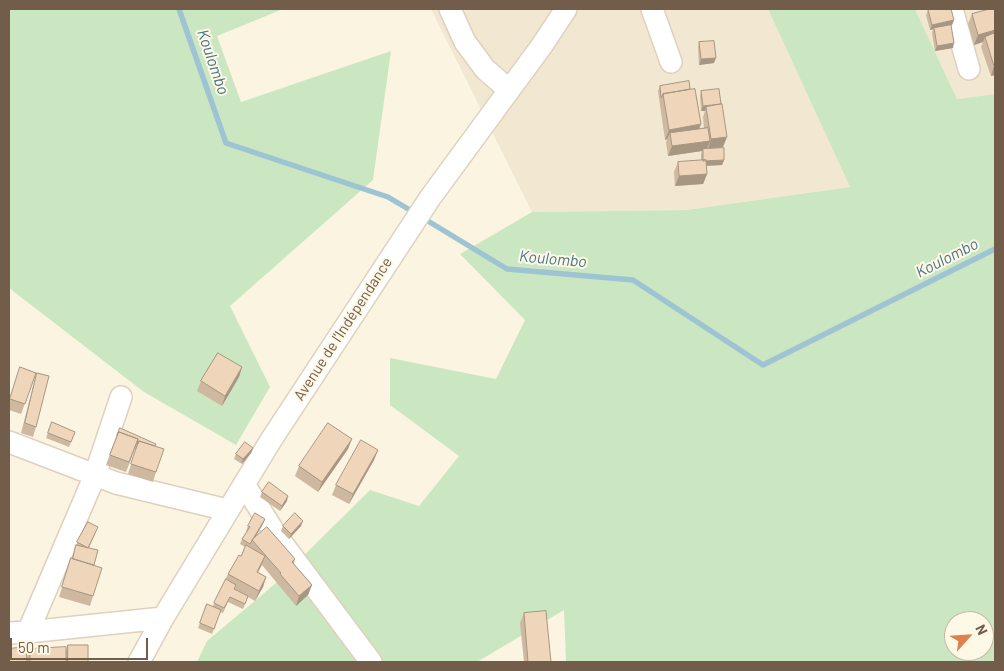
<!DOCTYPE html>
<html>
<head>
<meta charset="utf-8">
<style>
  body { margin:0 }
  #map { position:relative; width:1004px; height:671px; overflow:hidden; background:#fbf4e1; font-family:Barlow,sans-serif }
  canvas { display:block }
  .frame { position:absolute; inset:0; border:10px solid #715d4a; pointer-events:none }
  .north { position:absolute; left:944px; top:611px; width:50px; height:50px; box-sizing:border-box; background:#fef8e7; border:1px solid #c6baa8; border-radius:50%; rotate:64deg; font-size:14px; font-weight:700; line-height:20px; text-align:center; color:#715d4a }
  .north::after { content:''; display:block; margin:auto; width:18px; height:22px; background:#df814c; clip-path:polygon(50% 0,100% 100%,50% 72%,0 100%) }
  .scale { position:absolute; left:10px; top:638px; width:138px; height:22px; box-sizing:border-box; border:2px solid #715d4a; border-top:0; padding-left:6px; font-size:15px; line-height:18px; white-space:nowrap; color:#715d4a; -webkit-text-stroke:4px #fef8e7; paint-order:stroke }
</style>
</head>
<body>
<div id="map">
<canvas width="1004" height="671"></canvas>
<div class="frame"></div>
<div class="north">N</div>
<div class="scale">50 m</div>
</div>
<script>
const ctx = document.querySelector('canvas').getContext('2d');
ctx.lineJoin = 'round';
function fill(path, color) {
  ctx.fillStyle = color;
  ctx.fill(path, 'evenodd');
}
function stroke(path, color, width, dash) {
  ctx.strokeStyle = color;
  ctx.lineWidth = width;
  ctx.lineCap = dash ? 'butt' : 'round';
  ctx.setLineDash(dash || []);
  ctx.stroke(path);
}
function label(font, color, halo, rows, align = 'center') {
  ctx.font = font + ' Barlow,sans-serif';
  ctx.lineWidth = 4;
  ctx.setLineDash([]);
  ctx.textBaseline = 'middle';
  ctx.strokeStyle = halo;
  ctx.fillStyle = color;
  for (const [text, x, y, turn = 0] of rows) {
    ctx.save();
    ctx.translate(x, y);
    ctx.rotate((+turn || 0) * Math.PI / 180);
    ctx.textAlign = isNaN(turn) ? turn : align;
    if (halo) ctx.strokeText(text, 0, 0);
    ctx.fillText(text, 0, 0);
    ctx.restore();
  }
}
const residential = new Path2D(`
  M 431,9 L 768,9 L 850,187 L 686,210 L 532,212 Z
  M 915,9 L 995,9 L 995,94 L 957,99 Z`);
const green = new Path2D(`
  M 9,9 L 283,9 L 217,36 L 241,102 L 391,51 L 373,180 L 230,306 L 270,387 L 236,445 L 144,392 L 9,288 Z
  M 768,9 L 915,9 L 957,99 L 995,94 L 995,662 L 566,662 L 564,610 L 477,662 L 197,662 L 207,641 L 276,583 L 370,490 L 419,506 L 459,456 L 390,405 L 390,358 L 496,379 L 525,320 L 460,254 L 532,212 L 686,210 L 850,187 ZM 954,621 L 984,621 L 984,651 L 954,651 Z`);
const stream = new Path2D(`
  M 179,9 L 226,143 L 388,197 L 415,213
  M 423,218 L 507,269 L 633,280 L 763,365 L 995,249`);
const minor = new Path2D(`
  M 450,9 L 465,42 L 485,69 L 509,90
  M 652,9 L 671,62
  M 952,9 L 969,69
  M 9,442 L 116,483 L 227,510
  M 244,484 L 276,535 L 371,662
  M 28,632 L 95,475 L 121,397
  M 9,633 L 28,632 L 163,618
  M 139,662 L 163,618 L 271,440 L 430,198 L 543,44 L 566,9`);
const wall = new Path2D(`
  M 995,9 L 995,75 L 991,76 L 981,47 L 983,42 L 974,45 L 968,24 L 972,14 Z
  M 928,10 L 954,20 L 952,25 L 947,26 L 953,48 L 935,51 L 932,33 L 933,29 L 930,30 L 926,15 Z
  M 699,42 L 714,63 L 699,65 L 698,47 Z
  M 660,86 L 690,89 L 701,124 L 699,129 L 704,128 L 703,117 L 705,111 L 701,111 L 700,96 L 701,91 L 723,147 L 708,149 L 707,147 L 707,149 L 724,160 L 722,165 L 706,166 L 707,174 L 703,184 L 675,186 L 674,172 L 678,162 L 701,161 L 701,154 L 702,151 L 668,156 L 666,143 L 667,139 L 665,140 L 658,91 Z
  M 20,367 L 36,373 L 21,414 L 9,410 L 9,402 Z
  M 242,367 L 239,377 L 222,406 L 197,391 L 201,381 Z
  M 37,373 L 36,427 L 33,437 L 21,433 L 34,383 Z
  M 52,422 L 75,432 L 69,447 L 46,438 Z
  M 117,435 L 155,446 L 156,472 L 153,482 L 128,474 L 136,449 L 135,449 L 126,472 L 106,465 Z
  M 253,448 L 251,453 L 242,464 L 234,459 L 236,454 Z
  M 348,449 L 318,492 L 295,476 L 299,466 Z
  M 378,450 L 374,460 L 349,504 L 332,495 L 336,485 Z
  M 262,492 L 287,501 L 280,511 L 260,497 Z
  M 88,522 L 96,532 L 89,548 L 94,565 L 93,596 L 90,606 L 59,597 L 71,558 L 72,559 L 76,545 Z
  M 263,524 L 255,537 L 295,559 L 294,564 L 312,585 L 308,595 L 296,606 L 262,565 L 258,572 L 266,577 L 263,587 L 255,601 L 248,597 L 243,609 L 228,602 L 223,613 L 220,612 L 212,634 L 198,628 L 207,604 L 213,606 L 228,574 L 241,556 L 245,547 L 240,544 L 242,539 L 247,531 L 246,531 L 248,526 Z
  M 283,526 L 301,526 L 289,539 L 281,531 Z
  M 524,613 L 551,662 L 524,662 L 520,623 Z
  M 68,645 L 88,662 L 9,662 L 27,657 L 30,649 L 66,650 Z`);
const shadedWall = new Path2D(`
  M 954,20 L 952,25 L 930,30 L 932,25 Z
  M 995,30 L 995,39 L 985,37 L 983,42 L 974,45 L 978,35 Z
  M 954,43 L 953,48 L 935,51 L 937,46 Z
  M 716,58 L 714,63 L 699,65 L 701,59 Z
  M 994,66 L 995,66 L 995,75 L 991,76 Z
  M 721,104 L 706,107 L 705,111 L 701,111 L 703,106 Z
  M 701,124 L 697,134 L 670,133 L 667,139 L 665,140 L 669,130 Z
  M 727,137 L 723,147 L 708,149 L 711,139 Z
  M 710,141 L 706,151 L 703,149 L 702,151 L 668,156 L 672,146 Z
  M 724,160 L 722,165 L 701,166 L 703,161 Z
  M 707,174 L 703,184 L 675,186 L 679,176 Z
  M 242,367 L 239,377 L 222,406 L 225,396 Z
  M 352,439 L 348,449 L 318,492 L 322,482 Z
  M 253,448 L 251,453 L 242,464 L 243,459 Z
  M 378,450 L 374,460 L 349,504 L 353,494 Z
  M 288,496 L 287,501 L 280,511 L 282,506 Z
  M 265,519 L 263,524 L 253,541 L 252,540 Z
  M 303,521 L 301,526 L 289,539 L 291,534 Z
  M 265,556 L 261,566 L 253,582 L 257,572 Z
  M 266,577 L 263,587 L 255,601 L 259,591 Z
  M 312,585 L 308,595 L 296,606 L 299,596 Z`);
const building = new Path2D(`
  M 932,9 L 951,9 L 954,20 L 932,25 L 928,10 Z
  M 990,9 L 995,9 L 995,30 L 978,35 L 972,14 Z
  M 951,25 L 954,43 L 937,46 L 934,28 Z
  M 995,33 L 995,66 L 994,66 L 985,37 Z
  M 714,41 L 716,58 L 701,59 L 699,42 Z
  M 689,81 L 690,89 L 663,94 L 661,98 L 660,86 Z
  M 695,89 L 701,124 L 669,130 L 663,94 Z
  M 719,89 L 721,104 L 703,106 L 701,91 Z
  M 722,104 L 727,137 L 711,139 L 706,107 Z
  M 708,128 L 710,141 L 672,146 L 670,133 Z
  M 724,148 L 724,160 L 703,161 L 703,149 Z
  M 706,160 L 707,174 L 679,176 L 678,162 Z
  M 218,353 L 242,367 L 225,396 L 201,381 Z
  M 20,367 L 36,373 L 25,404 L 10,399 Z
  M 37,373 L 49,376 L 36,427 L 25,423 Z
  M 52,422 L 75,432 L 71,442 L 48,433 Z
  M 328,423 L 352,439 L 322,482 L 299,466 Z
  M 120,428 L 156,444 L 155,446 L 139,441 L 138,444 L 137,444 L 138,439 L 119,432 L 117,435 Z
  M 119,432 L 138,439 L 129,462 L 110,455 Z
  M 361,440 L 378,450 L 353,494 L 336,485 Z
  M 139,441 L 164,449 L 156,472 L 131,464 Z
  M 245,442 L 253,448 L 243,459 L 236,454 Z
  M 269,482 L 288,496 L 282,506 L 262,492 Z
  M 255,513 L 265,519 L 250,544 L 242,539 L 250,527 L 248,526 Z
  M 295,513 L 303,521 L 291,534 L 283,526 Z
  M 88,522 L 98,527 L 88,548 L 77,542 Z
  M 267,527 L 295,559 L 292,562 L 312,585 L 299,596 L 280,574 L 281,573 L 252,540 Z
  M 76,545 L 98,550 L 94,565 L 73,559 Z
  M 246,545 L 265,556 L 257,572 L 266,577 L 259,591 L 228,574 L 239,555 L 241,556 Z
  M 71,558 L 102,568 L 93,596 L 62,587 Z
  M 226,579 L 236,585 L 234,589 L 248,596 L 245,604 L 230,597 L 224,608 L 214,603 Z
  M 207,604 L 221,610 L 214,629 L 200,623 Z
  M 546,611 L 551,662 L 528,662 L 524,613 Z
  M 68,645 L 88,645 L 88,662 L 68,662 Z
  M 26,647 L 27,662 L 9,662 L 9,649 Z
  M 66,647 L 66,662 L 30,662 L 30,649 Z`);
const streetNames = [
  ["Avenue de l'Indépendance",343,329,-57]
];
const waterNames = [
  ["Koulombo",213,62,71],
  ["Koulombo",947,258,-27],
  ["Koulombo",553,259,5]
];
fill(residential, '#f2e7d0');
fill(green, '#cbe7c1');
stroke(stream, '#9ec4d4', 5.5);
stroke(minor, '#ded1be', 24);
stroke(minor, '#fff', 21);
fill(wall, '#ceb8a0');
fill(shadedWall, '#a79682');
fill(building, '#efd6ba');
stroke(building, '#a79682', 1);
label('15px', '#715d4a', '#fef8e7', streetNames);
label('italic 16px', '#48768a', '#fef8e7', waterNames);
</script>
</body>
</html>
